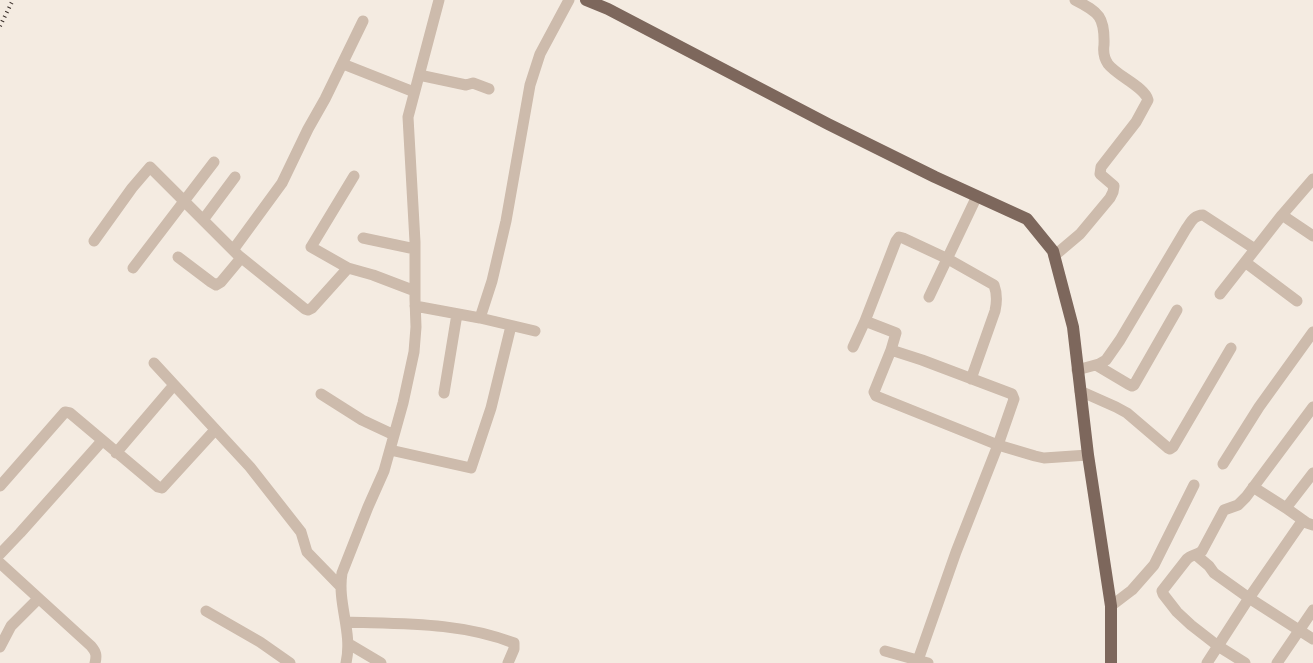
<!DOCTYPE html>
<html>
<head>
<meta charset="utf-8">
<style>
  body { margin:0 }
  canvas { display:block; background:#f4ebe1 }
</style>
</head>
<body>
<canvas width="1313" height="663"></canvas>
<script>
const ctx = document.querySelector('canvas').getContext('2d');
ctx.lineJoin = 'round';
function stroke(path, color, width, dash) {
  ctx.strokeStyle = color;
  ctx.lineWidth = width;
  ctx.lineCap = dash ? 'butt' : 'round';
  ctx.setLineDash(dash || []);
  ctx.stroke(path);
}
const minor = new Path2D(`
  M 343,64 L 414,92
  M 419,75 L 466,85 L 473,83 L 489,89
  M 1282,215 L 1313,236
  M 203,220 L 235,177
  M 363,238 L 415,249
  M 94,241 L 132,188 L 150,167 L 238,255 L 305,309 L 308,310 L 312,308 L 348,268 L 373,275 L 415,291
  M 233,250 L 282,183 L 308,129 L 325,99 L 363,21
  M 1054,256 L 1080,234 L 1110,198 L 1113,192 L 1114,186 L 1100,174 L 1101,167 L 1136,122 L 1148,100 C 1145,87 1117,76 1108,64 C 1104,58 1103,52 1104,45 C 1105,17 1099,12 1075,0
  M 178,257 L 211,282 L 216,285 L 221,282 L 241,258
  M 1245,262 L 1297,301
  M 133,268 L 214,162
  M 348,268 L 311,247 L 354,176
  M 1220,294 L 1282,215 L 1313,179
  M 929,297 L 977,196
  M 415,306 L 480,318 L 535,331
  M 480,318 L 492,281 L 506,221 L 530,85 L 540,54 L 569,0
  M 865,321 L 896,333 L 891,350 L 874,392 L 876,396 L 998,445 L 1035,456 L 1044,458 L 1088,455
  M 853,347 L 865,321 L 896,241 L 899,237 L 903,238 L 948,259 L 994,285 C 997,293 997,302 995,311 L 971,379
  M 891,350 L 922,360 L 1012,394 L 1014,399 L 998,445 L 956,552 L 917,663
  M 154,363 L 250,467 L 301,532 L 307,552 L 341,587
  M 1096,365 L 1128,384 L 1132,386 L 1134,385 L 1177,310
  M 1077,370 L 1099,364 L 1106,360 L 1120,340 L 1186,229 C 1191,222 1194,215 1203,215 L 1255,249
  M 1080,391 L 1116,407 L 1127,413 L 1168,448 L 1170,449 L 1173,447 L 1231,348
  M 444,393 L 457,314
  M 321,394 L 362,420 L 394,435
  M 390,450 L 471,468 L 491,408 L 511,326
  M 116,453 L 174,385
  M 1223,464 L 1259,407 L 1313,332
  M 0,486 L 65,412 L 70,413 L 158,487 L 162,488 L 215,430
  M 1253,487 L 1286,508 L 1307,523 L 1313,525
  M 1286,508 L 1313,473
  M 0,554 L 20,533 L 102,441
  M 1196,555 L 1209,566 L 1214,573 L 1249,598 L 1313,639
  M 0,563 L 91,646 C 96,652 97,655 95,663
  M 1111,606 L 1132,590 L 1154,565 L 1194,485
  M 206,611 L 260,642 L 290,663
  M 346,622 C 403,624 460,622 514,643 L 514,649 L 508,663
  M 349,644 L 381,663
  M 0,647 L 11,626 L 38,599
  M 885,651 L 928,663
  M 346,663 C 353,632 337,604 342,573 L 368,507 L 384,471 L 403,403 L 414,352 L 416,327 L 415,299 L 415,242 L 408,117 L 439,0
  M 1207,663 L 1249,598 L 1303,520
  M 1245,663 L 1218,646 L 1191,625 L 1177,612 L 1163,594 L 1162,591 L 1187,559 C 1191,555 1197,555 1202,551 L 1224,510 L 1238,505 L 1246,497 L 1313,407
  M 1277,663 L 1313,610`);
const major = new Path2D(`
  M 586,0 L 608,9 L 828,124 L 935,177 L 1027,219 L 1053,251 L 1073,327 L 1088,455 L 1111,606 L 1111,663`);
const rail = new Path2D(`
  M 0,26 L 13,0`);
stroke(minor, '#cdbbac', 11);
stroke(major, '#7d675c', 12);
stroke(rail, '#3b302b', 4, [1, 4]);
</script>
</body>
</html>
